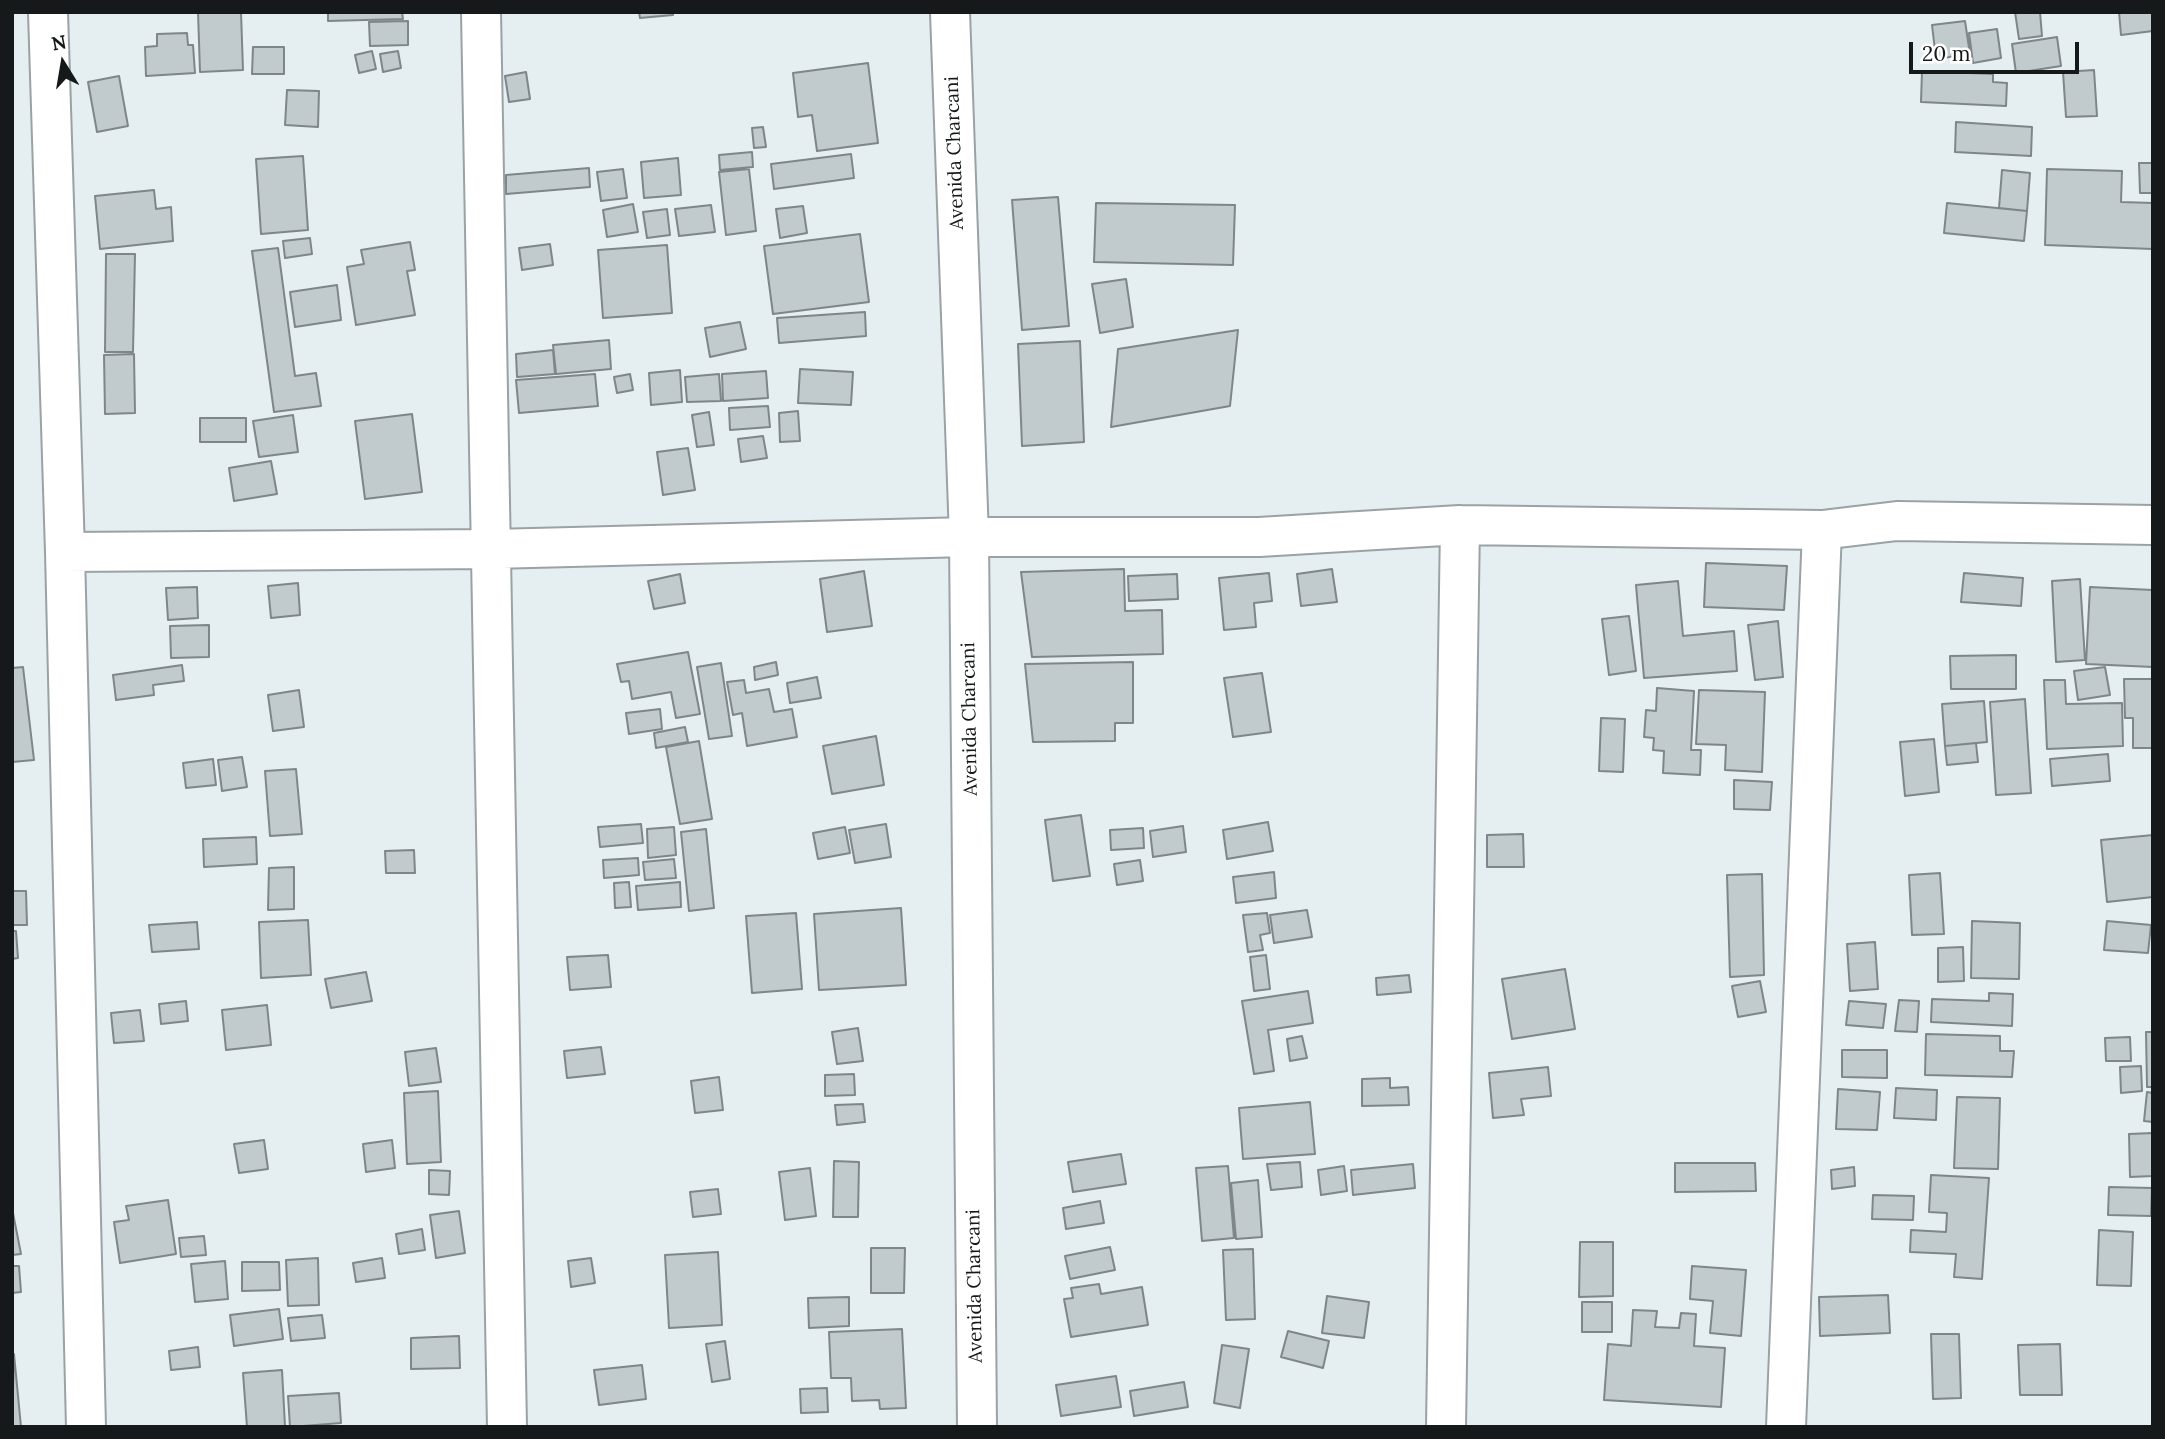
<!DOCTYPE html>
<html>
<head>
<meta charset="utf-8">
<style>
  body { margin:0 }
  #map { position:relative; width:2165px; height:1439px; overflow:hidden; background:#e5eef1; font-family:Lora,serif }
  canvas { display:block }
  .frame { position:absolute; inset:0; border:14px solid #16191a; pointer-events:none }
  .north { position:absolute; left:28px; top:28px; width:70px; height:70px; -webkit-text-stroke:5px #fff; paint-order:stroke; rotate:349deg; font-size:19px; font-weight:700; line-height:28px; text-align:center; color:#16191a }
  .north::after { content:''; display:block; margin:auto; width:24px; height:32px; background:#16191a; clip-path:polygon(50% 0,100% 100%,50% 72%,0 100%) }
  .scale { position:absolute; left:1909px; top:42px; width:170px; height:32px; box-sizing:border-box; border:4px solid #16191a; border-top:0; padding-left:9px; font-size:21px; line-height:24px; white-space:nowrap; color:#16191a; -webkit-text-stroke:5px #fff; paint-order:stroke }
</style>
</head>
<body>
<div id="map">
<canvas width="2165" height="1439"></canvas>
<div class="frame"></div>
<div class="north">N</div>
<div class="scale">20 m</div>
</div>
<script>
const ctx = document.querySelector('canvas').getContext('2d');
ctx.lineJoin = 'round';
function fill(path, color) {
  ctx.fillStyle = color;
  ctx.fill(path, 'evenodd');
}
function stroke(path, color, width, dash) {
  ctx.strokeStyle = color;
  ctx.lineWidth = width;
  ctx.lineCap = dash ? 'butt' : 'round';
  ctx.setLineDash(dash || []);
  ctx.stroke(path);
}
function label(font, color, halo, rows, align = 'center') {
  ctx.font = font + ' Lora,serif';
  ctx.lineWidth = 5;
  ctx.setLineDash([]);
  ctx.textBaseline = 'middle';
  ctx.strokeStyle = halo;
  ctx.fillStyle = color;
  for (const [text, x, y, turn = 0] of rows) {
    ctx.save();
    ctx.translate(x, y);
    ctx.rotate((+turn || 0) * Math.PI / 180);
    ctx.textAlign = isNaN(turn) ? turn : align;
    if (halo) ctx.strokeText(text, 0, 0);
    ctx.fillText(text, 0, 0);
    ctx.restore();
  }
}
const building = new Path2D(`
  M 198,12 L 241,12 L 243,70 L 200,72 Z
  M 328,12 L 402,12 L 403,19 L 328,21 Z
  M 639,12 L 673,12 L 673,15 L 640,18 Z
  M 2015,12 L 2040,12 L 2042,36 L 2019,39 Z
  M 2119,12 L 2153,12 L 2153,31 L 2121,35 Z
  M 408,21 L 408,45 L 370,46 L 369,22 Z
  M 1965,21 L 1970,54 L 1936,59 L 1932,25 Z
  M 1997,29 L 2001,58 L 1973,63 L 1969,33 Z
  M 187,33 L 188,45 L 193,45 L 195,73 L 146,76 L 145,47 L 157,46 L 157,34 Z
  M 2057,37 L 2061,66 L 2016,73 L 2012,44 Z
  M 253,47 L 284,47 L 284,74 L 252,74 Z
  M 372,51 L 376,69 L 359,73 L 355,55 Z
  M 398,51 L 401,68 L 383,72 L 380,54 Z
  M 868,63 L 878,143 L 817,151 L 812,115 L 798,117 L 793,73 Z
  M 2094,70 L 2097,116 L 2066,117 L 2063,72 Z
  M 1922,71 L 1993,74 L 1993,82 L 2007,83 L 2006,106 L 1921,102 Z
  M 526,72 L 530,99 L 509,102 L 505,76 Z
  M 119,76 L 128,126 L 97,132 L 88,82 Z
  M 287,90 L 319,91 L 318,127 L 285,125 Z
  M 1956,122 L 2032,127 L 2031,156 L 1955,152 Z
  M 763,127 L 766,147 L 754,148 L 752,128 Z
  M 752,152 L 753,167 L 720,170 L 719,155 Z
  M 851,154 L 854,178 L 774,189 L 771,164 Z
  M 303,156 L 308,230 L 261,234 L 256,159 Z
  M 678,158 L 681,195 L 644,198 L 641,162 Z
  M 2139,163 L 2153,163 L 2153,193 L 2140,193 Z
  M 589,168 L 590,187 L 506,194 L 506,175 Z
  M 623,169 L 627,198 L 601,201 L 597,172 Z
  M 749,169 L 756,231 L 726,235 L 719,172 Z
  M 2047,169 L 2122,171 L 2121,202 L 2153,203 L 2153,249 L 2045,245 Z
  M 2002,170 L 2030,173 L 2027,211 L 1999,208 Z
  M 154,190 L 156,209 L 171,207 L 173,241 L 100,249 L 95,196 Z
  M 1058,197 L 1069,326 L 1022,330 L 1012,200 Z
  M 1096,203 L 1235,205 L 1233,265 L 1094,262 Z
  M 1947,203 L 2027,211 L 2024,241 L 1944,233 Z
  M 633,204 L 638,232 L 607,237 L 603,210 Z
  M 711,205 L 715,232 L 679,236 L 675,209 Z
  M 803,206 L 807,233 L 780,238 L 776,209 Z
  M 667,209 L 670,235 L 647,238 L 643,212 Z
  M 860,234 L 869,302 L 773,314 L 764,246 Z
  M 310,238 L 312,254 L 285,258 L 283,241 Z
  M 410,242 L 415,270 L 407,271 L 415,315 L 356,325 L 347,267 L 364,264 L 361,250 Z
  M 550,244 L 553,265 L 522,270 L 519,248 Z
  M 667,245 L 672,313 L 603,318 L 598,250 Z
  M 278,248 L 295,376 L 316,373 L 321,406 L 274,412 L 252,251 Z
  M 106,254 L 135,254 L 133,352 L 105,352 Z
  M 1126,279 L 1133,327 L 1100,333 L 1092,284 Z
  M 337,285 L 341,320 L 295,327 L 290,292 Z
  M 865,312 L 866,336 L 779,343 L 777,318 Z
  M 740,322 L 746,349 L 710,357 L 705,328 Z
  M 1238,330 L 1230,406 L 1111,427 L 1118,349 Z
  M 609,340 L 611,369 L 556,374 L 553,345 Z
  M 1080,341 L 1084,442 L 1022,446 L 1018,344 Z
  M 553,350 L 555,374 L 517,377 L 516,354 Z
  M 134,354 L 135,413 L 105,414 L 104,355 Z
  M 800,369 L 853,372 L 851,405 L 798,403 Z
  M 680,370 L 682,402 L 651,405 L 649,373 Z
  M 766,371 L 768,398 L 723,401 L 722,374 Z
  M 595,374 L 598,406 L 519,413 L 516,380 Z
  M 630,374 L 633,390 L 617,393 L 614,377 Z
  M 719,374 L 721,401 L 687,402 L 685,377 Z
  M 768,406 L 770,427 L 730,430 L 729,408 Z
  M 798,411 L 800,441 L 780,442 L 779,413 Z
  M 709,412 L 714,445 L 697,447 L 692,415 Z
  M 412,414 L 422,492 L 365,499 L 355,421 Z
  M 293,415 L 298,452 L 259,457 L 253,421 Z
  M 200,418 L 246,418 L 246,442 L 200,442 Z
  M 763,436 L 767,458 L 741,462 L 738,439 Z
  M 688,448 L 695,490 L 663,495 L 657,452 Z
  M 271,461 L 277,494 L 234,501 L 229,468 Z
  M 1706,563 L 1787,566 L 1784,610 L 1704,607 Z
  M 1124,569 L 1125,611 L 1162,610 L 1163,654 L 1032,657 L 1021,572 Z
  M 1332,569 L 1337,602 L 1301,606 L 1297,574 Z
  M 864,571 L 872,626 L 827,632 L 820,579 Z
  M 1269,573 L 1272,601 L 1254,603 L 1256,627 L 1224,630 L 1219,578 Z
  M 1964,573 L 2023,578 L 2021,606 L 1961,602 Z
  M 680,574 L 685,603 L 654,609 L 648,581 Z
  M 1177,574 L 1178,599 L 1129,601 L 1128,576 Z
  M 2080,579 L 2085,660 L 2056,662 L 2052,581 Z
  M 1678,581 L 1683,636 L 1734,631 L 1737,671 L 1644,678 L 1636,585 Z
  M 298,583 L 300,615 L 271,618 L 268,586 Z
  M 197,587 L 198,618 L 168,620 L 166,588 Z
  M 2090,587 L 2153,590 L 2153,667 L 2086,664 Z
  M 1629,616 L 1636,671 L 1609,675 L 1602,619 Z
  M 1778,621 L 1783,677 L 1755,680 L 1748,625 Z
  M 209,625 L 209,657 L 171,658 L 170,626 Z
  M 688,652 L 700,714 L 676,718 L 671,692 L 632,699 L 629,681 L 621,682 L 617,664 Z
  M 2016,655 L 2016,689 L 1951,689 L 1950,656 Z
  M 776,662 L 778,675 L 755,680 L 754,667 Z
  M 1133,662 L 1133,723 L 1115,723 L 1115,741 L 1033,742 L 1025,664 Z
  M 721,663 L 732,736 L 709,739 L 697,667 Z
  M 182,665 L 184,681 L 153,685 L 154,695 L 116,700 L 113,675 Z
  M 23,667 L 34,760 L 12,762 L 12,668 Z
  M 2105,667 L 2110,695 L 2078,700 L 2074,671 Z
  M 1262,673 L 1271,732 L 1233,737 L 1224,678 Z
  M 817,677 L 821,698 L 790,703 L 787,683 Z
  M 2124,679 L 2153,679 L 2153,748 L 2133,748 L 2133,718 L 2125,718 Z
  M 744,680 L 746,693 L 769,689 L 774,712 L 792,709 L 797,737 L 747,746 L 742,713 L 733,715 L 727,682 Z
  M 2044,680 L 2065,680 L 2066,704 L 2122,703 L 2123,746 L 2047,749 Z
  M 1657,688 L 1694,691 L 1691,750 L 1701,750 L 1700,775 L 1663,773 L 1664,751 L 1653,750 L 1654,738 L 1644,737 L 1646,710 L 1656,711 Z
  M 299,690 L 304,727 L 273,731 L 268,695 Z
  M 1699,690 L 1765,692 L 1762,772 L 1725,770 L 1726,745 L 1696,744 Z
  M 2025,699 L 2031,793 L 1996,795 L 1990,702 Z
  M 1984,701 L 1987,742 L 1945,746 L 1942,704 Z
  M 660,709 L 662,729 L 629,734 L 626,713 Z
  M 1601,718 L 1625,719 L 1623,772 L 1599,771 Z
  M 685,727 L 688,742 L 656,748 L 654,733 Z
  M 876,736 L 884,785 L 832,794 L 823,746 Z
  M 1934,739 L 1939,792 L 1905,796 L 1900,742 Z
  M 699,741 L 712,819 L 680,824 L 666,747 Z
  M 1976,743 L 1978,762 L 1947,765 L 1945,746 Z
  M 2108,754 L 2110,781 L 2052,786 L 2050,759 Z
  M 242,757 L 247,787 L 222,791 L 218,760 Z
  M 213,759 L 216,785 L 186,788 L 183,763 Z
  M 296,769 L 302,834 L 270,836 L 265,771 Z
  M 1734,780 L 1772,782 L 1770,810 L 1734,809 Z
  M 1081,815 L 1090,876 L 1053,881 L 1045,820 Z
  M 1268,822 L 1273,851 L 1227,859 L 1223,830 Z
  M 641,824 L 643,843 L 600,847 L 598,827 Z
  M 886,824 L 891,857 L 855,863 L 849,830 Z
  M 1183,826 L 1186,852 L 1153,857 L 1150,831 Z
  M 674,827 L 676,855 L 648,858 L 647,829 Z
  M 845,827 L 850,853 L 818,859 L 813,833 Z
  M 1143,828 L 1144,848 L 1111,850 L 1110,830 Z
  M 706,829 L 714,908 L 689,911 L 681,832 Z
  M 1523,834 L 1524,867 L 1487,867 L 1487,835 Z
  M 2153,835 L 2153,897 L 2107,902 L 2101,840 Z
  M 256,837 L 257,864 L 204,867 L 203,839 Z
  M 414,850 L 415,873 L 386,873 L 385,851 Z
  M 638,858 L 639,875 L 604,878 L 603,860 Z
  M 674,859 L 676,878 L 645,880 L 643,862 Z
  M 1140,860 L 1143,881 L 1117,885 L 1114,864 Z
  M 294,867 L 294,909 L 268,910 L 269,868 Z
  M 1274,872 L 1276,898 L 1236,903 L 1233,877 Z
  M 1940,873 L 1944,934 L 1912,935 L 1909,875 Z
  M 1762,874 L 1764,975 L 1730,977 L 1727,875 Z
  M 629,882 L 631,907 L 615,908 L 614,883 Z
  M 680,882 L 681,907 L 638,910 L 636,886 Z
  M 12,891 L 26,891 L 27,925 L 12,925 Z
  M 901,908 L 906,985 L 819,990 L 814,914 Z
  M 1307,910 L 1312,937 L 1274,943 L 1270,915 Z
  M 796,913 L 802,989 L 752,993 L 746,916 Z
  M 1267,913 L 1270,933 L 1260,935 L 1263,950 L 1248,952 L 1243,915 Z
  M 308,920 L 311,975 L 261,978 L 259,922 Z
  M 1972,921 L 2020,923 L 2019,979 L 1971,978 Z
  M 2107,921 L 2151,925 L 2148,953 L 2104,950 Z
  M 197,922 L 199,949 L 152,952 L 149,925 Z
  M 12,931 L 16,931 L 18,958 L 12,959 Z
  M 1875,942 L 1878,989 L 1850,991 L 1847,944 Z
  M 1963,947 L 1964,981 L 1938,982 L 1938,948 Z
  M 608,955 L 611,987 L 570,990 L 567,957 Z
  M 1266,955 L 1270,989 L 1254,991 L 1250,957 Z
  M 1565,969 L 1575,1029 L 1512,1039 L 1502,979 Z
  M 366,972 L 372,1001 L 331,1008 L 325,979 Z
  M 1409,975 L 1411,992 L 1377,995 L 1376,978 Z
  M 1760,981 L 1766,1012 L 1738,1017 L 1732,986 Z
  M 1308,991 L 1313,1023 L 1268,1030 L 1274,1071 L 1254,1074 L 1242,1001 Z
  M 1989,993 L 2013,994 L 2012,1026 L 1931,1022 L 1932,999 L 1989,1001 Z
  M 1899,1000 L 1919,1001 L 1917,1032 L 1895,1031 Z
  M 186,1001 L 188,1021 L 161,1024 L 159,1004 Z
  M 1849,1001 L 1886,1004 L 1883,1028 L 1846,1025 Z
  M 267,1005 L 271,1045 L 226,1050 L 222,1010 Z
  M 140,1010 L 144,1041 L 114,1043 L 111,1013 Z
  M 858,1028 L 863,1061 L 837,1064 L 832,1032 Z
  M 2146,1032 L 2153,1032 L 2153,1087 L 2147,1087 Z
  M 1926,1034 L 2000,1036 L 2000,1051 L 2014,1051 L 2012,1077 L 1925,1075 Z
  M 1302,1036 L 1307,1058 L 1290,1061 L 1287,1039 Z
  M 2130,1037 L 2131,1061 L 2106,1061 L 2105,1038 Z
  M 601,1047 L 605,1074 L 567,1078 L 564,1051 Z
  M 436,1048 L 441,1082 L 409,1086 L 405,1052 Z
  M 1842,1050 L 1887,1050 L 1887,1078 L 1842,1077 Z
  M 2141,1066 L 2142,1091 L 2121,1093 L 2120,1067 Z
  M 1548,1067 L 1551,1096 L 1521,1099 L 1524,1115 L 1493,1118 L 1489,1073 Z
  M 854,1074 L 855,1095 L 825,1096 L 825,1075 Z
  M 719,1077 L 723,1110 L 695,1113 L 691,1081 Z
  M 1390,1078 L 1390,1088 L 1408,1087 L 1409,1105 L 1362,1106 L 1362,1079 Z
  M 1896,1088 L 1937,1090 L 1936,1120 L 1894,1118 Z
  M 1838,1089 L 1880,1092 L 1877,1130 L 1836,1129 Z
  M 438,1091 L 441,1162 L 407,1164 L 404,1093 Z
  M 2147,1092 L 2153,1093 L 2153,1122 L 2144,1121 Z
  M 1957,1097 L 2000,1098 L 1998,1169 L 1954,1168 Z
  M 1310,1102 L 1315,1154 L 1243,1159 L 1239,1108 Z
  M 863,1104 L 865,1122 L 837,1125 L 835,1105 Z
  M 2153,1133 L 2153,1176 L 2130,1177 L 2129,1134 Z
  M 264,1140 L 268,1169 L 239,1173 L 234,1144 Z
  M 392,1140 L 395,1168 L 366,1172 L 363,1144 Z
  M 1121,1154 L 1126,1184 L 1073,1192 L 1068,1162 Z
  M 834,1161 L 859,1162 L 858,1217 L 833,1217 Z
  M 1300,1162 L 1302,1187 L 1271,1190 L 1267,1164 Z
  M 1675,1163 L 1755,1163 L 1756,1191 L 1675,1192 Z
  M 1413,1164 L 1415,1188 L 1353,1195 L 1351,1170 Z
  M 1228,1166 L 1234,1238 L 1202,1241 L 1196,1168 Z
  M 1344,1166 L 1347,1191 L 1321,1195 L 1318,1170 Z
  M 1854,1167 L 1855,1186 L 1832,1189 L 1831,1170 Z
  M 810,1168 L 816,1216 L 785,1220 L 779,1172 Z
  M 429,1170 L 450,1171 L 449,1195 L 429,1194 Z
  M 1931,1175 L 1989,1178 L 1982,1279 L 1954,1277 L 1956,1254 L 1910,1252 L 1911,1230 L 1946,1232 L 1947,1213 L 1929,1212 Z
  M 1258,1180 L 1262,1237 L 1236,1239 L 1231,1183 Z
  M 2109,1187 L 2152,1188 L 2151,1216 L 2108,1215 Z
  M 718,1189 L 721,1214 L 693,1217 L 690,1192 Z
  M 1873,1195 L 1914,1196 L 1913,1220 L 1872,1219 Z
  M 168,1200 L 176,1254 L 120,1263 L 114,1222 L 129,1220 L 126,1206 Z
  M 1100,1201 L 1104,1223 L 1066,1229 L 1063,1208 Z
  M 12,1208 L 21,1254 L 12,1255 Z
  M 459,1211 L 465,1253 L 436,1258 L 430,1215 Z
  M 422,1229 L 425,1250 L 399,1254 L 396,1234 Z
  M 2099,1230 L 2133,1232 L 2131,1286 L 2097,1285 Z
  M 204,1236 L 206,1255 L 181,1257 L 179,1238 Z
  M 1580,1242 L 1613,1242 L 1613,1296 L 1579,1297 Z
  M 1110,1247 L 1115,1270 L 1070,1279 L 1065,1256 Z
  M 871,1248 L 905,1248 L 904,1293 L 871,1293 Z
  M 1253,1249 L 1255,1319 L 1226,1320 L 1223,1250 Z
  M 718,1252 L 722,1325 L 669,1328 L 665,1255 Z
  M 318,1258 L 319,1305 L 288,1306 L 286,1260 Z
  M 382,1258 L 385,1278 L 356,1282 L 353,1263 Z
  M 591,1258 L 595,1283 L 571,1287 L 568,1261 Z
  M 225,1261 L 228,1299 L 195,1302 L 191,1264 Z
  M 242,1262 L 279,1262 L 280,1290 L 242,1291 Z
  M 12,1266 L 19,1266 L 21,1292 L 12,1293 Z
  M 1692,1266 L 1746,1270 L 1741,1336 L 1710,1333 L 1713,1301 L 1690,1299 Z
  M 1099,1284 L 1101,1294 L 1142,1287 L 1148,1325 L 1071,1337 L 1064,1299 L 1073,1298 L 1071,1288 Z
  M 1888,1295 L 1890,1333 L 1820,1336 L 1819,1297 Z
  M 1327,1296 L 1369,1302 L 1364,1338 L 1322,1333 Z
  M 849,1297 L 849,1326 L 809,1328 L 808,1298 Z
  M 1582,1302 L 1612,1302 L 1612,1332 L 1582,1332 Z
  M 279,1309 L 283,1339 L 234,1346 L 230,1315 Z
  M 1633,1310 L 1657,1311 L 1655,1327 L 1679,1328 L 1681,1313 L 1696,1314 L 1694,1346 L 1725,1348 L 1721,1407 L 1604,1400 L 1608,1344 L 1631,1346 Z
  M 322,1315 L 325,1338 L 291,1341 L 288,1318 Z
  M 902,1329 L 906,1408 L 880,1409 L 879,1400 L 852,1401 L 851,1378 L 831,1378 L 829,1332 Z
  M 1288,1331 L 1329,1341 L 1323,1368 L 1281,1357 Z
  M 1931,1334 L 1959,1334 L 1961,1398 L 1933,1399 Z
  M 459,1336 L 460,1368 L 411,1369 L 411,1338 Z
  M 725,1341 L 730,1379 L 712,1382 L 706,1344 Z
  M 2060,1344 L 2062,1395 L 2020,1395 L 2018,1345 Z
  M 1222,1345 L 1249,1349 L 1240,1408 L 1214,1403 Z
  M 198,1347 L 200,1367 L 171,1370 L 169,1351 Z
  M 14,1354 L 21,1427 L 12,1427 Z
  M 642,1365 L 646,1399 L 599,1405 L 594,1370 Z
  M 282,1370 L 285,1426 L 247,1427 L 243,1373 Z
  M 1116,1376 L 1121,1407 L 1061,1416 L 1056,1385 Z
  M 1184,1382 L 1188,1407 L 1134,1416 L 1130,1391 Z
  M 827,1388 L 828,1412 L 801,1413 L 800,1389 Z
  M 339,1393 L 341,1423 L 290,1427 L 288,1396 Z`);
const street = new Path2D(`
  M 48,12 L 65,552 L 86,1427
  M 481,12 L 507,1427
  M 65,552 L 492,549 L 969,537 L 1259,537 L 1460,525 L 1822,530 L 1897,521 L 2153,525
  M 1446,1427 L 1460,525
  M 1786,1427 L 1822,530`);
const secondary = new Path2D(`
  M 950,12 L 969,537 L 977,1427`);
const streetNames = [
  ["Avenida Charcani",955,153,-92],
  ["Avenida Charcani",970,719,-91],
  ["Avenida Charcani",975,1286,-91]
];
fill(building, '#c1cacd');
stroke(building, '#7e8689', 2);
stroke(street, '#9aa2a5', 42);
stroke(secondary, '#9aa2a5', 42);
stroke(street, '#fff', 38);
stroke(secondary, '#fff', 38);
label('19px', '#16191a', '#fff', streetNames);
</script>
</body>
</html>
